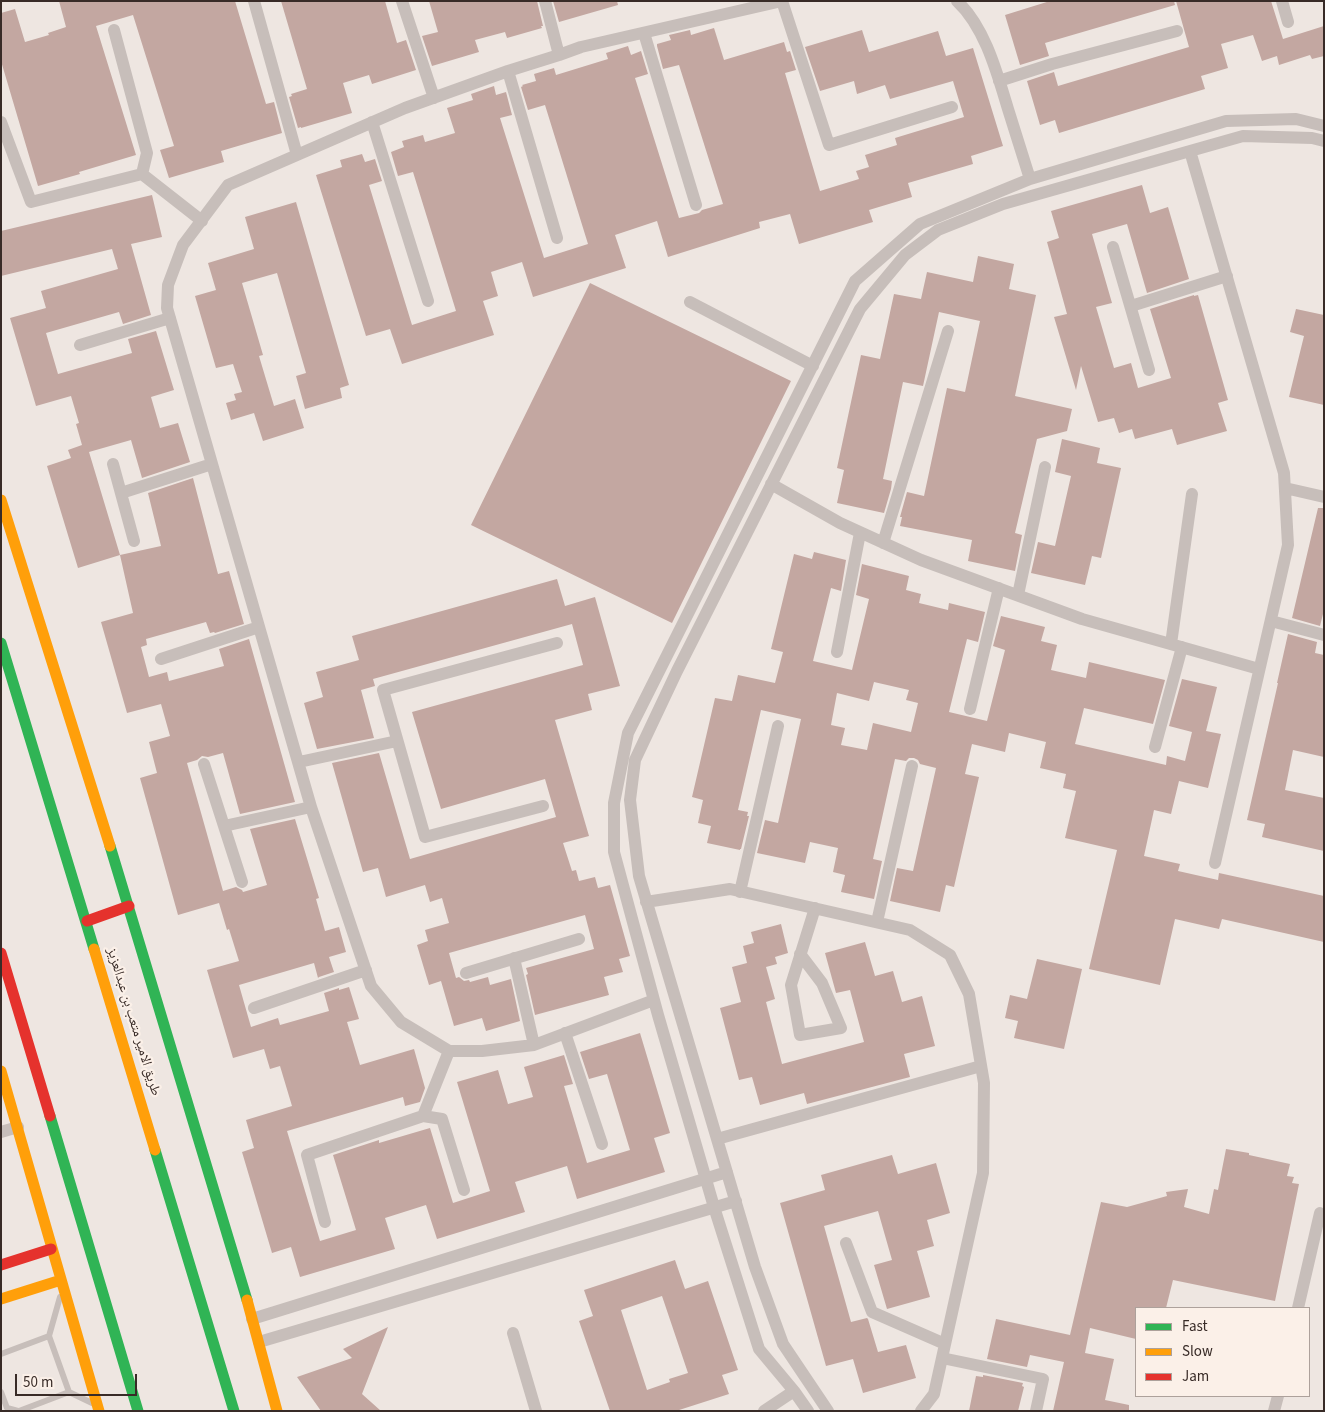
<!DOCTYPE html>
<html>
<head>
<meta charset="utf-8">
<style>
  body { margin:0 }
  #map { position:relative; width:1325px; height:1412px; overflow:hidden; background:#eee6e1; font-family:"Source Sans 3",sans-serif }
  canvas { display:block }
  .frame { position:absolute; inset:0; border:2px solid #382b27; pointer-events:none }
  .legend { position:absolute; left:1135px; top:1307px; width:175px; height:90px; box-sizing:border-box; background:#fbf0e8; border:1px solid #ada19b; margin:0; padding:6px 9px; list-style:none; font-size:15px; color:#382b27 }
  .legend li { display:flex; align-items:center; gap:10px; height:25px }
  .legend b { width:25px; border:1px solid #ada19b }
  .scale { position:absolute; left:15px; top:1374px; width:122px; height:22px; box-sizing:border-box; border:2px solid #382b27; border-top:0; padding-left:6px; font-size:15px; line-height:18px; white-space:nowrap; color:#382b27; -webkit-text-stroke:4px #fbf0e8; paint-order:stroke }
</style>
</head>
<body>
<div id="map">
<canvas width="1325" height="1412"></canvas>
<div class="frame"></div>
<ul class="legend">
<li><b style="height:6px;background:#30b455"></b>Fast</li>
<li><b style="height:6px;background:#ff9f0a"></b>Slow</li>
<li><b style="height:6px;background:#e5322d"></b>Jam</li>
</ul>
<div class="scale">50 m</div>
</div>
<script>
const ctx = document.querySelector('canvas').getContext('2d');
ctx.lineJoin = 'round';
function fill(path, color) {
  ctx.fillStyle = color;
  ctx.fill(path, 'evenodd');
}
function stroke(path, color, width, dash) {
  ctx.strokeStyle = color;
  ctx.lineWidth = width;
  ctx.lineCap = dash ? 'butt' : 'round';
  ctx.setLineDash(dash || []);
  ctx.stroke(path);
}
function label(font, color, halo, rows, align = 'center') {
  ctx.font = font + ' "Source Sans 3","Noto Naskh Arabic",sans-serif';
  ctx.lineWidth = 4.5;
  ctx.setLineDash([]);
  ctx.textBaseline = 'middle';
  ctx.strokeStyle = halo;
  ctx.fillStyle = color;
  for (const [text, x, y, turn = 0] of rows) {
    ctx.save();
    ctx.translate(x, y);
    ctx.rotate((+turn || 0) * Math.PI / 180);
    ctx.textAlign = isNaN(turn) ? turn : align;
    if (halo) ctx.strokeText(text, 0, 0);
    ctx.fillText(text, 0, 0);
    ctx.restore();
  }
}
const building = new Path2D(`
  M 59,1 L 235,1 L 266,104 L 274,102 L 282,133 L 221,151 L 224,162 L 169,178 L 160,150 L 174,146 L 133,15 L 96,26 L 136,155 L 79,172 L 80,174 L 38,186 L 1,61 L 1,13 L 15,9 L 25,42 L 49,35 L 48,33 L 66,27 Z
  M 281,1 L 385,1 L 397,43 L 406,40 L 416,70 L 372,84 L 369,75 L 343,83 L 352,113 L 301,128 L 301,127 L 298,128 L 289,97 L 292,96 L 291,94 L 307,89 Z
  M 429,1 L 537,1 L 543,26 L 541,26 L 542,28 L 507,38 L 505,32 L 475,40 L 479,52 L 432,66 L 422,36 L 438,32 Z
  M 553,1 L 617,1 L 618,5 L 559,22 Z
  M 1050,1 L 1174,1 L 1175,5 L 1045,43 L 1049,56 L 1020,65 L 1005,15 Z
  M 1176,1 L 1271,1 L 1283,39 L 1324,26 L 1324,56 L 1312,59 L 1310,55 L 1279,65 L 1277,56 L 1262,61 L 1253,35 L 1221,44 L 1228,68 L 1201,76 L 1205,89 L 1059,133 L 1055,120 L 1040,125 L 1027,81 L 1054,72 L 1058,86 L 1189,47 Z
  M 714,28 L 724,60 L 784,42 L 787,52 L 790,51 L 796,70 L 785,73 L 820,191 L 859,179 L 856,171 L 869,167 L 865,155 L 897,145 L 895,138 L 964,117 L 953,81 L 890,99 L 885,85 L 857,94 L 854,81 L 820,91 L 805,47 L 862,30 L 869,52 L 938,31 L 946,56 L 973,48 L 1003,146 L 971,156 L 973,164 L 908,183 L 912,197 L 869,210 L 873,222 L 799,244 L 790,214 L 759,222 L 760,228 L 668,257 L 657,221 L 615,235 L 626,268 L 533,297 L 522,262 L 491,272 L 498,296 L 483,301 L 494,335 L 402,364 L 390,329 L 366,336 L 316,175 L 342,167 L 340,160 L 362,154 L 365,162 L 375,159 L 382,181 L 369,185 L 412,325 L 456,311 L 413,172 L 398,176 L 391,152 L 404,147 L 402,141 L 423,135 L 425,142 L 455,133 L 447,108 L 473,100 L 471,94 L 494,86 L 496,95 L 506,92 L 512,115 L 500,118 L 544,258 L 588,244 L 545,105 L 528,110 L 521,87 L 523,86 L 522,85 L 536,81 L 534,74 L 554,68 L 556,75 L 608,59 L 606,53 L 628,46 L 631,55 L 641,51 L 648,74 L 635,78 L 679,218 L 699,213 L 702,210 L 723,204 L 679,65 L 663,69 L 657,46 L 657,44 L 671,40 L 669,35 L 690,30 L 691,35 Z
  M 1142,185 L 1150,213 L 1168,207 L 1189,279 L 1147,293 L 1127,224 L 1092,234 L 1112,303 L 1096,307 L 1114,368 L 1131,363 L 1138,388 L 1171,378 L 1150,309 L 1194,295 L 1194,296 L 1198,295 L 1228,400 L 1218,403 L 1227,431 L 1177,445 L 1172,429 L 1135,439 L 1132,429 L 1119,433 L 1114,418 L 1098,422 L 1081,366 L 1076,390 L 1054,317 L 1067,314 L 1047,242 L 1059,238 L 1051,211 Z
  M 152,195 L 162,237 L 131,244 L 151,315 L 123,324 L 119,312 L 46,333 L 58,374 L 132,353 L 128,339 L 156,331 L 174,390 L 151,397 L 160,428 L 178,423 L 190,462 L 142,478 L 131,440 L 89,452 L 120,555 L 78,568 L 47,466 L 71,458 L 68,450 L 82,445 L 76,424 L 79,423 L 71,396 L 36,406 L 10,318 L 46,308 L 41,291 L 118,269 L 112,249 L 1,276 L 1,231 Z
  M 296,202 L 349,385 L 340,388 L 342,398 L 305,409 L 296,376 L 306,373 L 277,273 L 242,283 L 263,355 L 259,356 L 274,406 L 295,399 L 304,428 L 263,441 L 254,413 L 231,420 L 226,403 L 236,400 L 234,394 L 242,392 L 233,364 L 216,368 L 195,296 L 216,290 L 208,263 L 254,249 L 245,217 Z
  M 978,256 L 1014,264 L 1009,289 L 1036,295 L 1015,396 L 1072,409 L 1067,431 L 1037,439 L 1015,533 L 1022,535 L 1015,571 L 968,561 L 972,540 L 900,526 L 902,517 L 900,517 L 907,492 L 924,496 L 947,388 L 965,392 L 980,321 L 939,312 L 923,386 L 903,382 L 883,479 L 892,481 L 891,489 L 884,513 L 837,503 L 844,470 L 837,468 L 861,355 L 880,359 L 894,294 L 921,299 L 927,272 L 973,282 Z
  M 590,283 L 791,381 L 672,623 L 471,525 Z
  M 1296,309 L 1324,315 L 1324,405 L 1289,397 L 1304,336 L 1290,332 Z
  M 1062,439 L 1100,448 L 1097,463 L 1121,468 L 1101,558 L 1092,556 L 1085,585 L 1031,573 L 1038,542 L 1055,546 L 1071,476 L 1055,472 Z
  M 193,478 L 218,574 L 229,571 L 244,624 L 215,633 L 214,632 L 210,633 L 206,622 L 146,639 L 147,645 L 141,647 L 149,677 L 167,672 L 169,681 L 224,666 L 219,649 L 249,639 L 295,802 L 240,814 L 223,753 L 208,757 L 202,756 L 197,760 L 187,763 L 223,891 L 236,887 L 242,890 L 243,892 L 267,885 L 250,829 L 295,819 L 319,898 L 316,899 L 325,931 L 339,927 L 346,952 L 329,957 L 334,972 L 319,977 L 318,978 L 314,963 L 239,985 L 251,1027 L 278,1018 L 280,1025 L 329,1011 L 324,993 L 339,988 L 339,990 L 349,987 L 359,1019 L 347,1022 L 360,1065 L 414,1049 L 425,1088 L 420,1102 L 405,1106 L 403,1097 L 287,1131 L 320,1241 L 356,1230 L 333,1155 L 379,1140 L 379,1143 L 430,1128 L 453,1203 L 490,1191 L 457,1082 L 498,1070 L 508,1104 L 533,1097 L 524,1067 L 564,1055 L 573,1084 L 564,1086 L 587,1163 L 630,1150 L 607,1074 L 589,1079 L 580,1052 L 640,1033 L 670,1133 L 654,1138 L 665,1172 L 577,1199 L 567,1166 L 515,1182 L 525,1212 L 437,1239 L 426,1205 L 385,1218 L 395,1249 L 300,1277 L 291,1247 L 272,1253 L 242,1152 L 254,1148 L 246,1120 L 292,1106 L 280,1066 L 270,1069 L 264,1049 L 233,1058 L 207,970 L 239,961 L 229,929 L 227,930 L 219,903 L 178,915 L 140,778 L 157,773 L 149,742 L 170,736 L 161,704 L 127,713 L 101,622 L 133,613 L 120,555 L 161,546 L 148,493 Z
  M 1318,508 L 1324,508 L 1324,610 L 1320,626 L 1292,618 Z
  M 814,552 L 846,560 L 841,591 L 831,588 L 813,661 L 852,670 L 869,599 L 856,595 L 862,564 L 909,576 L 906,590 L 921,594 L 919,603 L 948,610 L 949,603 L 985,612 L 978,642 L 967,639 L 949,712 L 987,721 L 1005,650 L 993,646 L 1001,616 L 1045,627 L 1041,641 L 1057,645 L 1051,670 L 1086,678 L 1089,662 L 1165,680 L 1153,724 L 1084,708 L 1075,744 L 1166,765 L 1167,756 L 1185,761 L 1192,732 L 1169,726 L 1182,679 L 1217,687 L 1206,731 L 1221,734 L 1208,788 L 1179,781 L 1171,814 L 1154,810 L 1144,856 L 1180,864 L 1178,871 L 1218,880 L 1219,873 L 1324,896 L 1324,942 L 1222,919 L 1219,929 L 1175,919 L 1160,985 L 1089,969 L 1117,850 L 1065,838 L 1076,791 L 1063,788 L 1066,774 L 1040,768 L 1046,742 L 1009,733 L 1005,752 L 972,744 L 965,774 L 979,777 L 954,887 L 946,885 L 940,912 L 890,901 L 897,868 L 913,871 L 936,768 L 920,764 L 918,760 L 914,758 L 909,758 L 906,761 L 895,759 L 873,859 L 882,861 L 874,899 L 841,892 L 845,875 L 833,872 L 838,848 L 810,842 L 805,863 L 757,853 L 765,820 L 778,823 L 801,719 L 761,710 L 738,810 L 748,812 L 747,816 L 749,816 L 741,849 L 740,849 L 740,850 L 707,843 L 711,826 L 698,823 L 703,800 L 692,797 L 715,698 L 732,701 L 738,675 L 775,683 L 783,652 L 771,649 L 794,554 L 812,559 ZM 874,682 L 909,690 L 906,700 L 918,703 L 911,732 L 873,723 L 867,750 L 841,745 L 845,728 L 831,725 L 837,693 L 869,701 Z
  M 557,579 L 565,606 L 595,597 L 620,686 L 588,694 L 592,710 L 555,720 L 589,836 L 563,843 L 572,871 L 576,870 L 579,881 L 595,877 L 598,888 L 610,885 L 630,956 L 619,959 L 623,972 L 604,977 L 609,995 L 535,1015 L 526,975 L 528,974 L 526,968 L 594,949 L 585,915 L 449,953 L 456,978 L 459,977 L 464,981 L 469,980 L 470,982 L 488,977 L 490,985 L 511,979 L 520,1021 L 486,1031 L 482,1018 L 454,1026 L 441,981 L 429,985 L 417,945 L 428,941 L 425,930 L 449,923 L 442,898 L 430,902 L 425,885 L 386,897 L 378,868 L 363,872 L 332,763 L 379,753 L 410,859 L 556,817 L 545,779 L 441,809 L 412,712 L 583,665 L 572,624 L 373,679 L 375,686 L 361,690 L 374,738 L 317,749 L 304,703 L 323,697 L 316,672 L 359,660 L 352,636 Z
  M 1288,634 L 1317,642 L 1315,653 L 1324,655 L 1324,757 L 1293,750 L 1285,790 L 1324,798 L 1324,851 L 1262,837 L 1265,824 L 1247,820 L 1278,683 L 1277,683 Z
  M 781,924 L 788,953 L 775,957 L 777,964 L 766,967 L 775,999 L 766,1002 L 782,1064 L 864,1042 L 850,990 L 836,993 L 825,953 L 865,942 L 875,976 L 893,971 L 902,1002 L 922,996 L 935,1046 L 904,1054 L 910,1077 L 807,1104 L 804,1093 L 760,1105 L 752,1077 L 739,1080 L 720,1008 L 741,1002 L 732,967 L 747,963 L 743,946 L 754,943 L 751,932 Z
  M 1037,959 L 1082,969 L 1064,1049 L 1014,1038 L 1018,1021 L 1005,1018 L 1010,995 L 1027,999 Z
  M 1226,1149 L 1249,1153 L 1249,1155 L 1290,1164 L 1287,1176 L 1294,1177 L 1292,1183 L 1299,1184 L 1275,1301 L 1173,1280 L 1166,1308 L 1136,1308 L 1136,1339 L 1090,1328 L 1085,1353 L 1114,1359 L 1105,1400 L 1129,1405 L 1129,1411 L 1053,1411 L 1064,1362 L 1030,1355 L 1027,1367 L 987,1359 L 996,1319 L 1070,1335 L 1101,1202 L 1127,1207 L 1167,1196 L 1166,1192 L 1188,1189 L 1184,1207 L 1209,1214 L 1214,1189 L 1218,1190 Z
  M 892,1155 L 898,1174 L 936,1163 L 950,1213 L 927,1220 L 934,1246 L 917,1251 L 930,1297 L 887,1309 L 874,1265 L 892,1260 L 878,1211 L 824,1226 L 851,1322 L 867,1318 L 868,1319 L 878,1352 L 906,1345 L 916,1378 L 863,1393 L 853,1359 L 826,1366 L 780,1203 L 825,1190 L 821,1175 Z
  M 675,1260 L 685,1289 L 708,1281 L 738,1370 L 722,1375 L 729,1394 L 676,1411 L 610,1411 L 579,1321 L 593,1316 L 584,1290 ZM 662,1296 L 688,1373 L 669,1379 L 670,1382 L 647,1390 L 621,1310 Z
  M 388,1327 L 362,1394 L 381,1411 L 321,1411 L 297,1377 L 352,1358 L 343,1349 Z
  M 983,1375 L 1023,1383 L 1022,1386 L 1024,1387 L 1018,1411 L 969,1411 L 976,1376 L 983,1377 Z`);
const lane = new Path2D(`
  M 60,1297 L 49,1336 L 69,1392 L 92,1403
  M 1,1354 L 49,1336
  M 1,1392 L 7,1408 L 18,1411
  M 19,1411 L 69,1392`);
const street = new Path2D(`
  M 254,1 L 297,155
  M 402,1 L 434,98
  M 545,1 L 559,55
  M 782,1 L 829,145 L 952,107
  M 957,1 C 985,27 997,73 1008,109 C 1015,132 1023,156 1030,179
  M 1282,1 L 1288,22
  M 114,30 L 147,153 L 142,174
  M 644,33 L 696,205
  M 508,71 L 557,238
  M 999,81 L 1052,64 L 1177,31
  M 1,122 L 31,202 L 142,174 L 202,221
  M 372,122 L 428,301
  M 1190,151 L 1284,473 L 1288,545 L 1215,863
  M 1113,247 L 1149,370
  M 690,302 L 813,366
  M 1131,306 L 1227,276
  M 80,345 L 170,318
  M 113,464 L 134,541
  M 771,484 L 840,523 L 921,560 L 1082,619 L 1259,669
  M 1285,488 L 1324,497
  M 121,493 L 212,464
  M 883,543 L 948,331
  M 1018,595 L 1045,467
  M 1271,621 L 1324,635
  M 1171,644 L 1192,494
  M 837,652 L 860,533
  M 161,659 L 259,627
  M 970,709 L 999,588
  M 1155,747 L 1182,647
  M 299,762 L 397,741
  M 204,764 L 242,882
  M 543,806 L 425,837 L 383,690 L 557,643
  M 224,826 L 311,807
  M 740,892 L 778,726
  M 646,902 L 730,889 L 910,930 L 950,955 L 969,994 L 984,1083 L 983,1173 L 934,1394 L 921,1411
  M 877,922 L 912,766
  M 800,954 L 822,983 L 841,1028 L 800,1035 L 791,985 L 815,908
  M 514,958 L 534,1045
  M 466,973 L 579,939
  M 654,1000 L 534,1045 L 482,1051 L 449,1051 L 401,1022 L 371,986 L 311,807 L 167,308 L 168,285 L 183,245 L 228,185 L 405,108 L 508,71 L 559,55 L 581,47 L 782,1
  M 254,1008 L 366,970
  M 565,1033 L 602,1144
  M 423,1116 L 442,1119 L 464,1190
  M 1,1132 L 18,1127
  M 717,1139 L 981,1066
  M 325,1222 L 307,1155 L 423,1116 L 449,1051
  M 846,1243 L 872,1312 L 945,1344
  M 1298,1308 L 1320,1213
  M 252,1319 L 727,1172
  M 513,1333 L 536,1411
  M 259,1342 L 736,1201
  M 942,1358 L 1043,1379 L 1036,1411
  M 764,1411 L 794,1391
  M 808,1411 L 794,1391 L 759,1349 L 714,1207 L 658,1015 L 614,852 L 614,803 L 628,733 L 855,281 L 920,224 L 1030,179 L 1226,121 L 1296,119 L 1324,126
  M 828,1411 L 783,1344 L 755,1267 L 639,876 L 630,800 L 635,760 L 677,671 L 860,309 L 905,255 L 938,230 L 1003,204 L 1243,136 L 1312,138 L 1324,141
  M 1274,1411 L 1278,1396`);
const fast = new Path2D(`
  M 1,643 L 94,949
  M 110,846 L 247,1300
  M 50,1116 L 138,1411
  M 155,1150 L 234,1411`);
const slow = new Path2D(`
  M 1,500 L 110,846
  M 94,949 L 155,1150
  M 1,1071 L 99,1411
  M 1,1299 L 61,1280
  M 247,1300 L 277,1411`);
const jam = new Path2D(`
  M 87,921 L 129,906
  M 1,953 L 50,1116
  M 1,1265 L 51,1249`);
const streetNames = [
  ["طريق الامير متعب بن عبدالعزيز",133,1022,73]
];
fill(building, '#c3a7a1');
stroke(lane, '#c7beba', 6);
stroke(street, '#c7beba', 12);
stroke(fast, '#30b455', 11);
stroke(slow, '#ff9f0a', 11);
stroke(jam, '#e5322d', 11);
label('14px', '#382b27', '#fbf0e8', streetNames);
</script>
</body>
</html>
